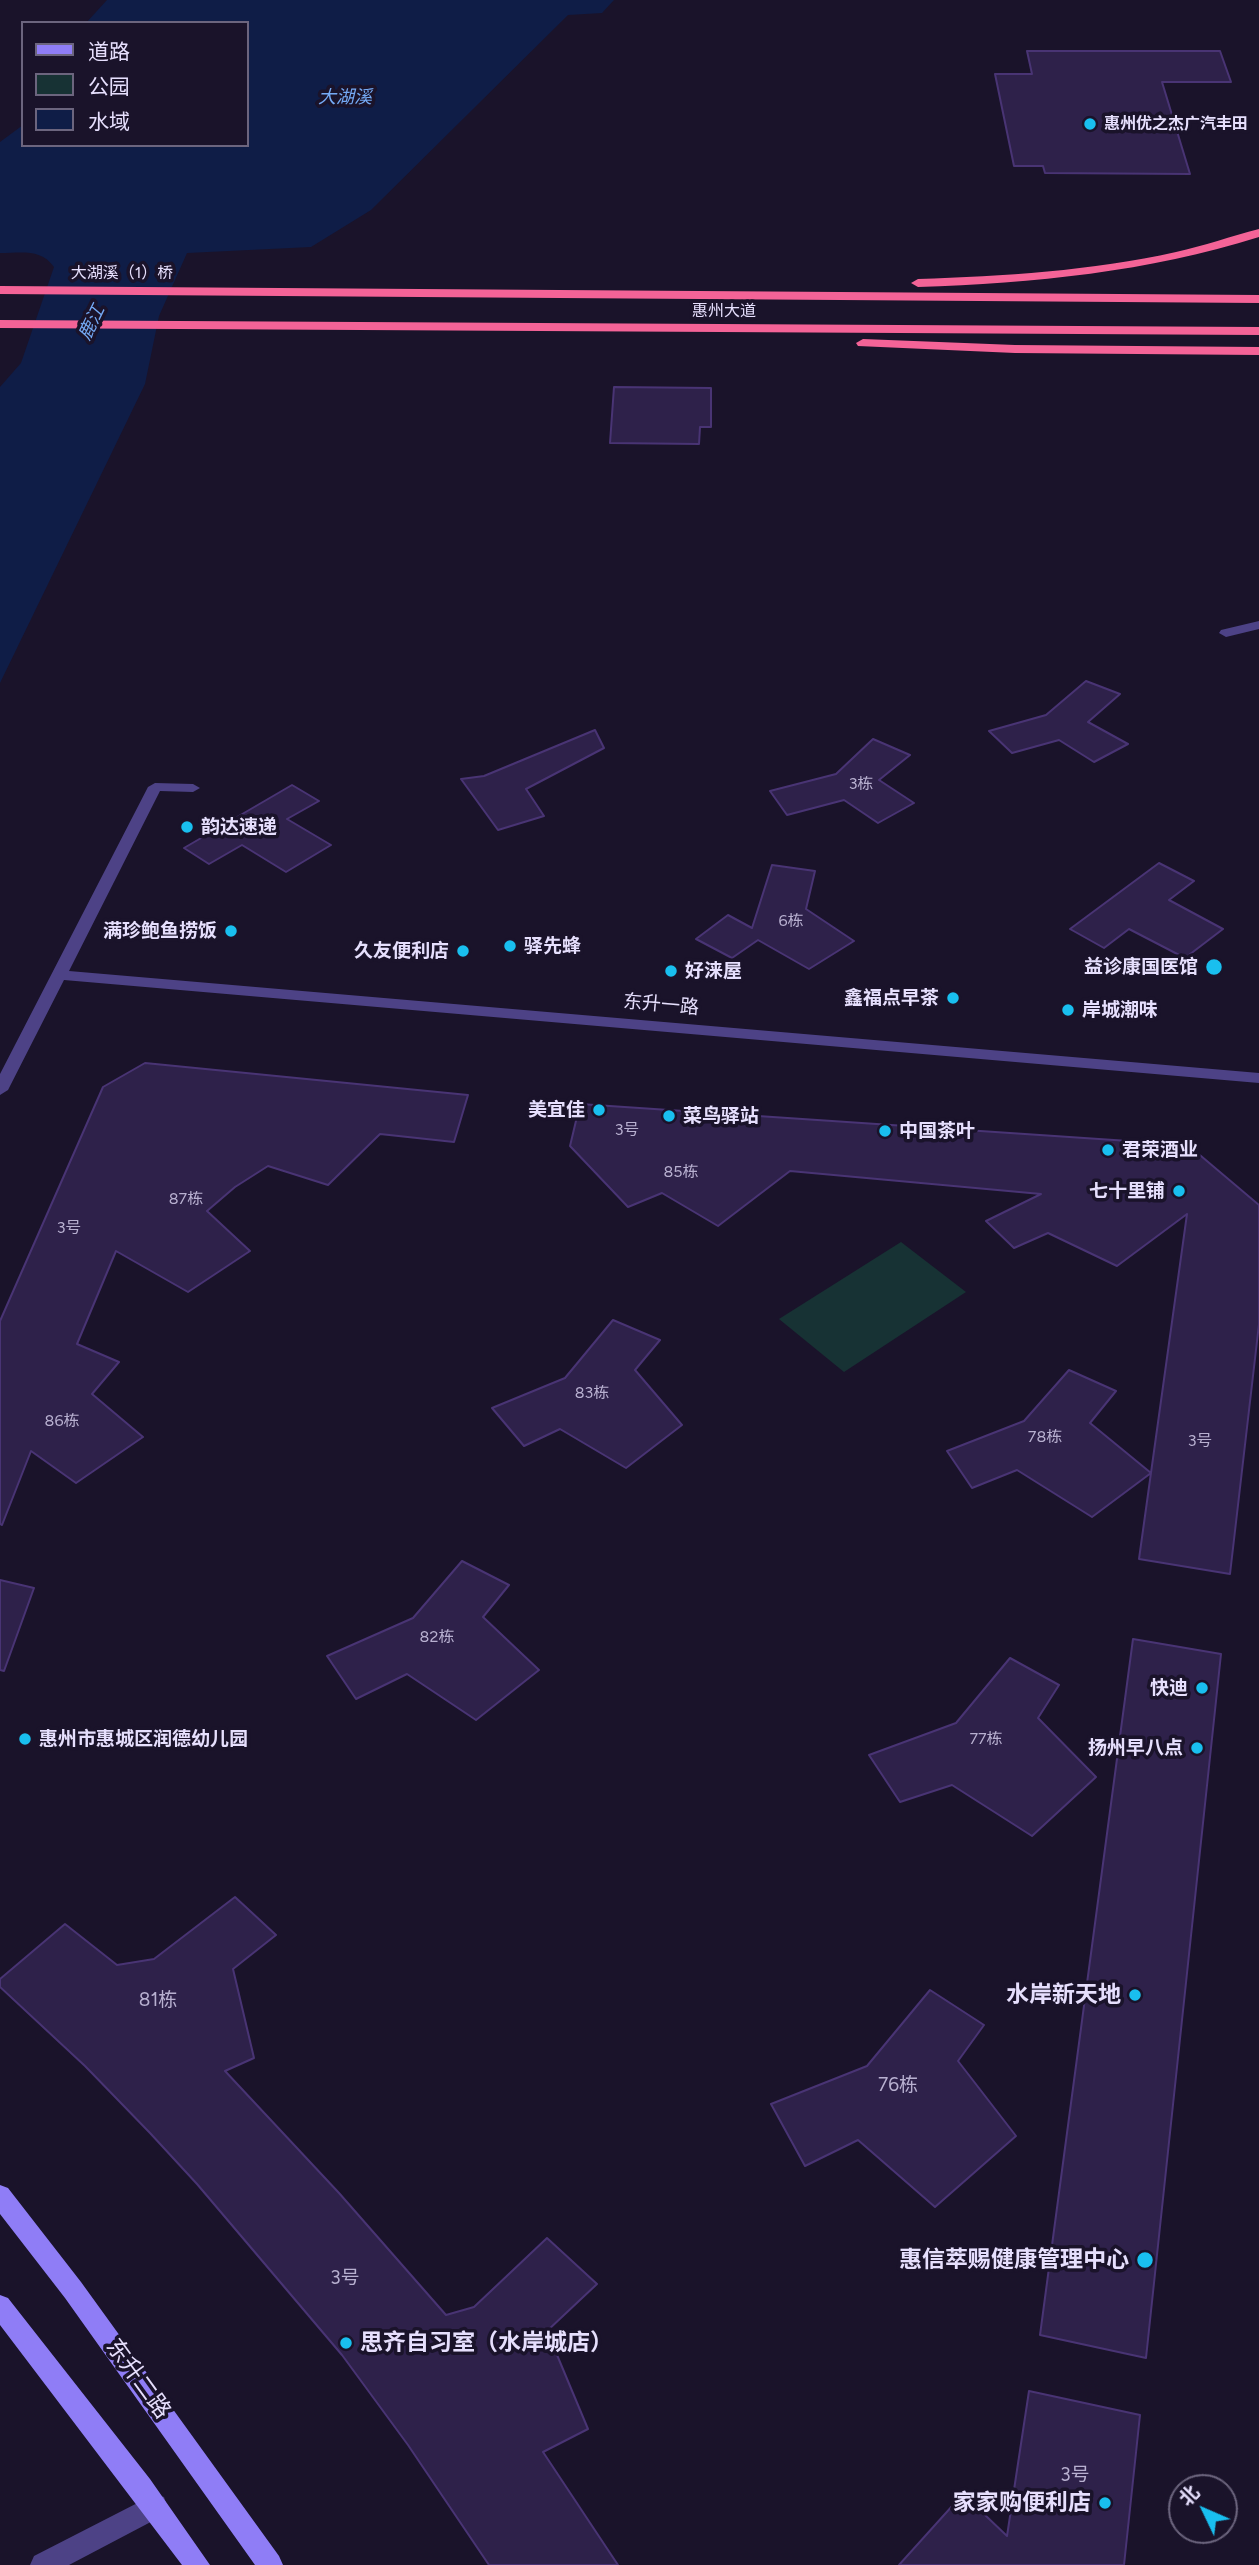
<!DOCTYPE html>
<html>
<head>
<meta charset="utf-8">
<style>
  body { margin:0 }
  #map { position:relative; width:1259px; height:2565px; overflow:hidden; background:#1a132a; font-family:Figtree,"Noto Sans SC",sans-serif }
  canvas { display:block }
  .legend { position:absolute; left:21px; top:21px; width:228px; height:126px; box-sizing:border-box; background:#1a132a; border:2px solid #6c657e; margin:0; padding:9px 12px; list-style:none; font-size:21px; color:#e6dffd }
  .legend li { display:flex; align-items:center; gap:14px; height:35px }
  .legend b { width:35px; border:2px solid #6c657e }
  .north { position:absolute; left:1168px; top:2474px; width:70px; height:70px; box-sizing:border-box; background:#1a132a; border:2px solid #6c657e; border-radius:50%; rotate:314deg; font-size:19px; font-weight:700; line-height:28px; text-align:center; color:#e6dffd }
  .north::after { content:''; display:block; margin:auto; width:24px; height:32px; background:#19bfef; clip-path:polygon(50% 0,100% 100%,50% 72%,0 100%) }
</style>
</head>
<body>
<div id="map">
<canvas width="1259" height="2565"></canvas>
<ul class="legend">
<li><b style="height:9px;background:#8f7df6"></b>道路</li>
<li><b style="height:19px;background:#173234"></b>公园</li>
<li><b style="height:19px;background:#0f1d47"></b>水域</li>
</ul>
<div class="north">北</div>
</div>
<script>
const ctx = document.querySelector('canvas').getContext('2d');
ctx.lineJoin = 'round';
function fill(path, color) {
  ctx.fillStyle = color;
  ctx.fill(path, 'evenodd');
}
function stroke(path, color, width, dash) {
  ctx.strokeStyle = color;
  ctx.lineWidth = width;
  ctx.lineCap = dash ? 'butt' : 'round';
  ctx.setLineDash(dash || []);
  ctx.stroke(path);
}
function label(font, color, halo, rows, align = 'center') {
  ctx.font = font + ' Figtree,"Noto Sans SC",sans-serif';
  ctx.lineWidth = 7;
  ctx.setLineDash([]);
  ctx.textBaseline = 'middle';
  ctx.strokeStyle = halo;
  ctx.fillStyle = color;
  for (const [text, x, y, turn = 0] of rows) {
    ctx.save();
    ctx.translate(x, y);
    ctx.rotate((+turn || 0) * Math.PI / 180);
    ctx.textAlign = isNaN(turn) ? turn : align;
    if (halo) ctx.strokeText(text, 0, 0);
    ctx.fillText(text, 0, 0);
    ctx.restore();
  }
}
const green = new Path2D(`
  M 901,1242 L 966,1292 L 844,1372 L 779,1319 Z`);
const water = new Path2D(`
  M 107,0 L 614,0 L 602,13 L 568,15 L 371,210 L 311,247 L 187,253 L 159,316 L 145,384 L 0,683 L 0,387 L 21,363 L 54,267 C 41,248 21,253 0,253 L 0,142 L 23,125 L 23,145 L 247,145 L 247,23 L 86,23 Z`);
const building = new Path2D(`
  M 1027,51 L 1220,51 L 1231,82 L 1162,82 L 1190,174 L 1045,173 L 1043,166 L 1014,166 L 995,74 L 1032,74 Z
  M 614,387 L 711,388 L 711,427 L 700,427 L 699,444 L 610,443 Z
  M 1086,681 L 1120,694 L 1088,722 L 1128,744 L 1094,762 L 1059,740 L 1012,753 L 989,731 L 1046,715 Z
  M 595,730 L 604,748 L 526,789 L 544,816 L 498,830 L 461,779 L 484,776 Z
  M 873,739 L 910,755 L 879,780 L 914,803 L 878,823 L 844,800 L 787,815 L 770,791 L 836,774 Z
  M 292,785 L 319,801 L 287,819 L 331,845 L 286,872 L 242,845 L 209,864 L 184,848 Z
  M 1159,863 L 1194,881 L 1169,900 L 1223,929 L 1185,958 L 1129,929 L 1104,948 L 1070,929 Z
  M 772,865 L 815,871 L 806,909 L 854,941 L 809,969 L 758,940 L 732,958 L 696,939 L 728,915 L 752,928 Z
  M 145,1063 L 468,1095 L 454,1142 L 380,1134 L 328,1185 L 268,1166 L 235,1187 L 207,1211 L 250,1251 L 188,1292 L 116,1251 L 77,1344 L 119,1362 L 92,1394 L 143,1437 L 76,1483 L 31,1451 L 2,1525 L 0,1524 L 0,1321 L 103,1087 Z
  M 580,1104 L 1188,1145 L 1259,1205 L 1259,1324 L 1230,1574 L 1139,1559 L 1187,1214 L 1117,1266 L 1048,1233 L 1014,1248 L 986,1221 L 1041,1194 L 790,1171 L 718,1226 L 662,1193 L 628,1207 L 570,1146 Z
  M 613,1320 L 660,1340 L 635,1370 L 682,1425 L 626,1468 L 560,1429 L 524,1446 L 492,1408 L 565,1378 Z
  M 1069,1370 L 1116,1391 L 1090,1423 L 1151,1473 L 1092,1517 L 1017,1470 L 972,1488 L 947,1451 L 1024,1421 Z
  M 462,1561 L 509,1585 L 483,1617 L 539,1670 L 476,1720 L 407,1674 L 356,1699 L 327,1656 L 413,1618 Z
  M 0,1580 L 34,1588 L 4,1671 L 0,1670 Z
  M 1133,1639 L 1221,1654 L 1146,2358 L 1040,2335 Z
  M 1010,1658 L 1059,1685 L 1038,1718 L 1096,1777 L 1032,1836 L 952,1785 L 900,1802 L 869,1755 L 956,1723 Z
  M 235,1897 L 276,1935 L 233,1969 L 254,2058 L 225,2071 L 339,2193 L 446,2315 L 474,2307 L 547,2238 L 597,2284 L 547,2331 L 588,2429 L 543,2452 L 618,2565 L 489,2565 L 408,2445 L 342,2355 L 197,2184 L 150,2133 L 85,2066 L 0,1987 L 0,1979 L 65,1924 L 117,1965 L 154,1959 Z
  M 930,1990 L 984,2025 L 958,2061 L 1016,2136 L 935,2207 L 858,2140 L 805,2166 L 771,2104 L 867,2066 Z
  M 1029,2391 L 1140,2415 L 1124,2565 L 899,2565 L 963,2494 L 1007,2536 Z`);
const street = new Path2D(`
  M 1259,621 L 1259,629 L 1226,637 L 1219,633 L 1221,630 Z
  M 155,783 L 193,784 L 200,788 L 193,792 L 160,791 L 69,971 L 1259,1073 L 1259,1083 L 64,980 L 8,1090 L 0,1095 L 0,1074 L 148,787 Z
  M 155,2494 L 164,2497 L 167,2506 L 164,2515 L 69,2565 L 30,2565 L 34,2556 Z`);
const secondary = new Path2D(`
  M 0,2185 L 8,2188 L 81,2282 L 279,2556 L 283,2565 L 255,2565 L 65,2298 L 0,2214 Z
  M 0,2295 L 8,2298 L 150,2479 L 210,2565 L 182,2565 L 0,2325 Z`);
const highway = new Path2D(`
  M 1259,229 L 1259,237 C 1148,272 1034,283 918,287 L 911,283 L 918,279 C 1004,276 1091,271 1176,252 C 1204,246 1231,236 1259,229 Z
  M 0,286 L 1259,295 L 1259,303 L 0,294 Z
  M 0,320 L 1259,327 L 1259,335 L 0,328 Z
  M 863,339 L 1015,345 L 1259,347 L 1259,355 L 1015,353 L 858,346 L 856,343 Z`);
const markers = [
  [1090,124,7,"#19bfef"],
  [187,827,7,"#19bfef"],
  [231,931,7,"#19bfef"],
  [510,946,7,"#19bfef"],
  [463,951,7,"#19bfef"],
  [1214,967,9,"#19bfef"],
  [671,971,7,"#19bfef"],
  [953,998,7,"#19bfef"],
  [1068,1010,7,"#19bfef"],
  [599,1110,7,"#19bfef"],
  [669,1116,7,"#19bfef"],
  [885,1131,7,"#19bfef"],
  [1108,1150,7,"#19bfef"],
  [1179,1191,7,"#19bfef"],
  [1202,1688,7,"#19bfef"],
  [25,1739,7,"#19bfef"],
  [1197,1748,7,"#19bfef"],
  [1135,1995,7,"#19bfef"],
  [1145,2260,9,"#19bfef"],
  [346,2343,7,"#19bfef"],
  [1105,2503,7,"#19bfef"]
];
const farPoinames = [
  ["惠州优之杰广汽丰田",1104,124]
];
const farStreetnames = [
  ["大湖溪（1）桥",122,273],
  ["惠州大道",724,311]
];
const numberNames = [
  ["3栋",861,784],
  ["6栋",791,921],
  ["3号",627,1130],
  ["85栋",681,1172],
  ["87栋",186,1199],
  ["3号",69,1228],
  ["83栋",592,1393],
  ["86栋",62,1421],
  ["78栋",1045,1437],
  ["3号",1200,1441],
  ["82栋",437,1637],
  ["77栋",986,1739]
];
const farWaternames = [
  ["大湖溪",345,98],
  ["鹿江",92,323,-64]
];
const poiNames = [
  ["韵达速递",201,827],
  ["满珍鲍鱼捞饭",217,931,"right"],
  ["驿先蜂",524,946],
  ["久友便利店",449,951,"right"],
  ["益诊康国医馆",1198,967,"right"],
  ["好涞屋",685,971],
  ["鑫福点早茶",939,998,"right"],
  ["岸城潮味",1082,1010],
  ["美宜佳",585,1110,"right"],
  ["菜鸟驿站",683,1116],
  ["中国茶叶",899,1131],
  ["君荣酒业",1122,1150],
  ["七十里铺",1165,1191,"right"],
  ["快迪",1188,1688,"right"],
  ["惠州市惠城区润德幼儿园",39,1739],
  ["扬州早八点",1183,1748,"right"]
];
const streetNames = [
  ["东升一路",661,1005,5]
];
const nearNumbernames = [
  ["81栋",158,2000],
  ["76栋",898,2085],
  ["3号",345,2278],
  ["3号",1075,2475]
];
const nearPoinames = [
  ["水岸新天地",1121,1995],
  ["惠信萃赐健康管理中心",1129,2260],
  ["思齐自习室（水岸城店）",360,2343,"left"],
  ["家家购便利店",1091,2503]
];
const nearStreetnames = [
  ["东升二路",138,2379,54]
];
fill(green, '#173234');
fill(water, '#0f1d47');
fill(building, '#2e214a');
stroke(building, '#493474', 2);
fill(street, '#4d4286');
fill(secondary, '#8f7df6');
fill(highway, '#f46397');
for (const [x, y, r, color] of markers) {
  const dot = new Path2D();
  dot.arc(x, y, r, 0, 2 * Math.PI);
  ctx.fillStyle = color;
  ctx.fill(dot);
  stroke(dot, '#1a132a', 2.5);
}
label('bold 16px', '#e6dffd', '#1a132a', farPoinames, 'left');
label('16px', '#e6dffd', '#1a132a', farStreetnames);
label('16px', '#b8b0d0', null, numberNames);
label('italic 18px', '#75aaf5', '#1a132a', farWaternames);
label('bold 19px', '#e6dffd', '#1a132a', poiNames, 'left');
label('19px', '#e6dffd', '#1a132a', streetNames);
label('19px', '#b8b0d0', null, nearNumbernames);
label('bold 23px', '#e6dffd', '#1a132a', nearPoinames, 'right');
label('23px', '#e6dffd', '#1a132a', nearStreetnames);
</script>
</body>
</html>
